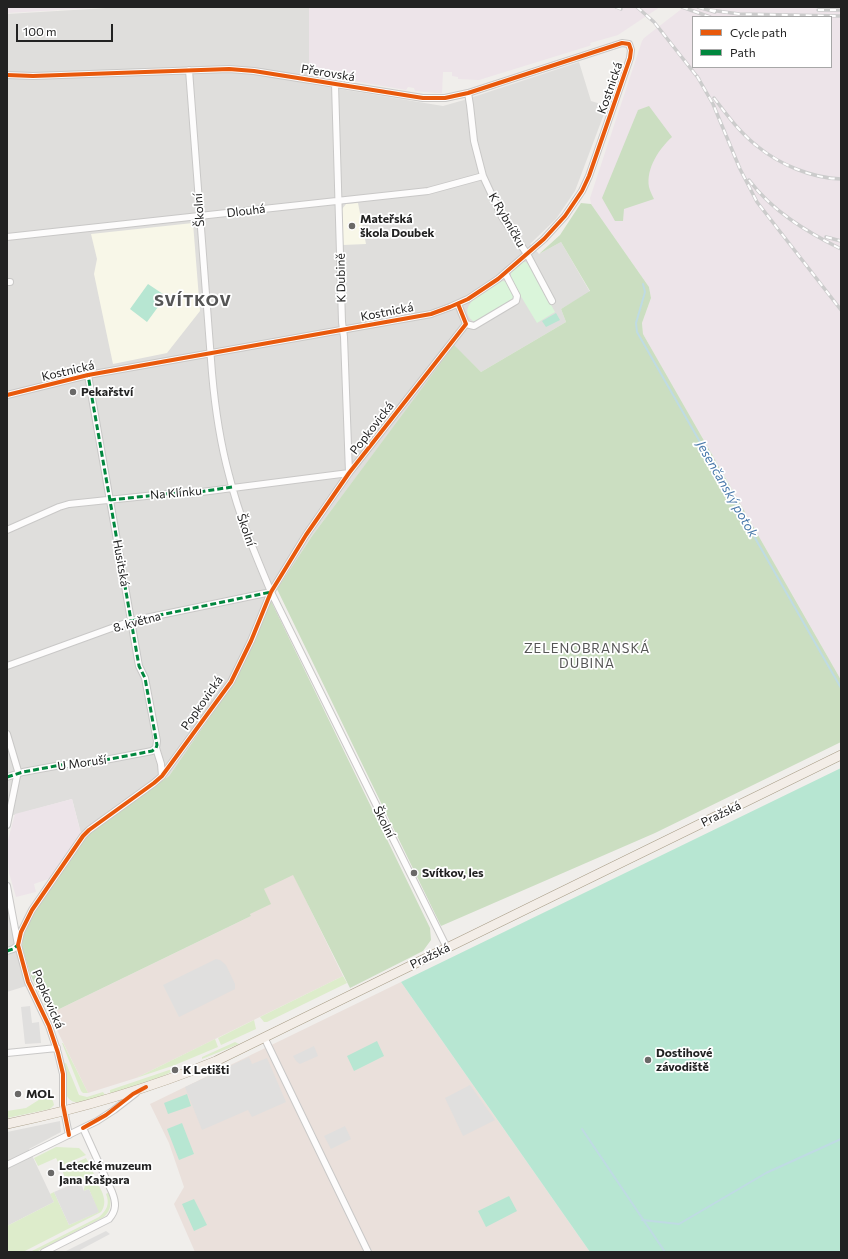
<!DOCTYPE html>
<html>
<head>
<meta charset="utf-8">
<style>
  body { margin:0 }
  #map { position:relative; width:848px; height:1259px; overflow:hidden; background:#f0eeeb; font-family:Commissioner,sans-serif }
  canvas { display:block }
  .frame { position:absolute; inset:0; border:8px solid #222; pointer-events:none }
  .legend { position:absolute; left:692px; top:16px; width:140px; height:52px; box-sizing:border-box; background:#fff; border:1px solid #a7a7a7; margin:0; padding:5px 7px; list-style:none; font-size:12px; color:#222 }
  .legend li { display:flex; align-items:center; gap:8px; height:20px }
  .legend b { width:20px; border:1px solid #a7a7a7 }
  .scale { position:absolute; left:16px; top:24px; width:97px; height:18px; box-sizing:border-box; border:2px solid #222; border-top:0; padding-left:5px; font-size:12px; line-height:14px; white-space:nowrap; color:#222; -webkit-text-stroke:3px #fff; paint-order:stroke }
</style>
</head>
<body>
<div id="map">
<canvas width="848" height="1259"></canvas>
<div class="frame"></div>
<ul class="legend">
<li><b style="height:5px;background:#e8590c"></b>Cycle path</li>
<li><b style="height:5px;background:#00873e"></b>Path</li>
</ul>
<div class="scale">100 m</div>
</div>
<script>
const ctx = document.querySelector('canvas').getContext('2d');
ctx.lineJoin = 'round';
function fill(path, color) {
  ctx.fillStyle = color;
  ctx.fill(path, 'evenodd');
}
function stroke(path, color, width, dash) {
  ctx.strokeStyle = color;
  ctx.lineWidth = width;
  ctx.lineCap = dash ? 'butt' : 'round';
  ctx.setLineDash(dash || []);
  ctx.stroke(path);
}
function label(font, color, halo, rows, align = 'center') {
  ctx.font = font + ' Commissioner,sans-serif';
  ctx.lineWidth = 3.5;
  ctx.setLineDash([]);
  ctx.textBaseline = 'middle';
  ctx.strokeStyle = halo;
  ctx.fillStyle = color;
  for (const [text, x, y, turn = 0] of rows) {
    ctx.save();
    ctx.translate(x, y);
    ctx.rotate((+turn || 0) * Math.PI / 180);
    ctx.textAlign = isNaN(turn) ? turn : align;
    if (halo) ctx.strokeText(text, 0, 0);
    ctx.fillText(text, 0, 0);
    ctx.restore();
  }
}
const residential = new Path2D(`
  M 123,7 L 309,7 L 309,84 L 443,106 L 464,100 L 579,62 L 591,101 L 607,106 L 575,191 L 556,219 L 530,244 L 539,254 L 561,242 L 590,292 L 561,309 L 566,322 L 481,372 L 454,346 L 312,536 L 277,589 L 234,682 L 169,776 L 82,837 L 72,799 L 7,817 L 7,14 Z
  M 7,895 L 15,941 L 26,986 L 7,992 Z
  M 60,1121 L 61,1132 L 29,1149 L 54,1202 L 7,1226 L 7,1132 Z`);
const industrial = new Path2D(`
  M 7,7 L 111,7 L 7,13 Z
  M 309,7 L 660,7 L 618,35 L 590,43 L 591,45 L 589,46 L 479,80 L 458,79 L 458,77 L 452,76 L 452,72 L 443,72 L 442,93 L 436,93 L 415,91 L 414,88 L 408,87 L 406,90 L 342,79 L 341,76 L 335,75 L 333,78 L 309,74 Z
  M 684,7 L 841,7 L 841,680 L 643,334 L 642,323 L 651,298 L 649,287 L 591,204 L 590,198 L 642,41 L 644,38 ZM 693,17 L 831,17 L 831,67 L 693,67 Z
  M 72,799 L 81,834 L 51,878 L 34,884 L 36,892 L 16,897 L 9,873 L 8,858 L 8,840 L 15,814 Z`);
const education = new Path2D(`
  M 358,203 L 366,244 L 343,245 L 342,209 L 346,204 Z
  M 193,223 L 200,311 L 167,353 L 113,364 L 94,274 L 97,259 L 91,234 Z`);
const military = new Path2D(`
  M 293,874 L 343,976 L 136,1078 L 88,1093 L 49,1014 L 251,916 L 250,914 L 264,889 Z
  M 401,982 L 590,1252 L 195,1252 L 174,1204 L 184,1187 L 169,1143 L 150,1104 Z`);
const grass = new Path2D(`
  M 343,976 L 347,983 L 267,1022 L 264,1022 L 260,1017 Z
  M 254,1020 L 256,1029 L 221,1045 L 218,1038 Z
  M 215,1039 L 218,1047 L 175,1065 L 136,1078 Z
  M 235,1042 L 239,1044 L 202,1059 L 202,1057 Z
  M 62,1043 L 63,1043 L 88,1093 L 83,1093 L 81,1091 Z
  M 66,1063 L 79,1095 L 87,1097 L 103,1092 L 105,1095 C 93,1099 72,1110 66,1094 L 63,1064 Z
  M 172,1069 L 173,1071 L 163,1076 L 110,1094 L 110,1090 Z
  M 45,1096 C 51,1098 53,1099 54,1105 L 50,1109 L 7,1118 L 7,1111 L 26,1108 Z
  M 56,1147 L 79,1148 L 86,1155 L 60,1166 L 56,1158 L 38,1166 L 34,1158 Z
  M 86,1158 L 94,1174 L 70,1185 L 67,1185 L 62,1169 Z
  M 96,1180 C 101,1190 109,1201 101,1212 L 23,1252 L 7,1252 L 7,1226 L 54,1202 L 50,1194 L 54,1192 L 69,1225 L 98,1212 L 89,1189 L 84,1191 L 84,1189 L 85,1185 Z
  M 109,1192 C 111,1202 112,1209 104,1217 L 36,1252 L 30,1252 L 99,1217 C 107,1210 110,1204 106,1194 Z`);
const forest = new Path2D(`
  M 649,106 L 672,137 C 659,149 646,168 649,187 C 650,191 652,195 654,199 L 624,209 L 623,221 L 615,221 L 602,198 L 638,110 Z
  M 581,203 L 591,204 L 649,287 L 651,298 L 642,323 L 643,334 L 841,680 L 841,742 L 655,833 L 441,926 L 277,589 L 312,536 L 454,345 L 481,372 L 566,322 L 561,309 L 590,291 L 561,242 L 539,254 L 560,235 Z
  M 271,601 L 430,928 L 431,940 L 423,951 L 350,988 L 293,875 L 264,889 L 271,904 L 250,914 L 251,916 L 49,1014 L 31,976 L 22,947 L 23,932 L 32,913 L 82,837 L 169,776 L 234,682 Z`);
const park = new Path2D(`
  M 522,262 L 526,262 L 529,265 L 555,312 L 537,323 L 511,280 L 511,272 Z
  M 503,281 L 507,282 L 514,295 L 514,300 L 480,321 L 473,321 C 454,306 487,290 498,282 Z`);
const pitch = new Path2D(`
  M 148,284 L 166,296 L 147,322 L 130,309 Z
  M 556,313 L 560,320 L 546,327 L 542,321 Z
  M 841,768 L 841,1252 L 590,1252 L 401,982 Z
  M 377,1041 L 384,1056 L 354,1071 L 347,1056 Z
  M 187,1094 L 191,1106 L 168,1114 L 164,1103 Z
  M 182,1123 L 194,1154 L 179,1160 L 167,1129 Z
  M 509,1196 L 517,1211 L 486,1227 L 478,1211 Z
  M 194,1199 L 207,1225 L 194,1231 L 182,1204 Z`);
const parking = new Path2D(`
  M 216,959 L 220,960 L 226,965 L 235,984 L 235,989 L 179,1017 L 163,985 Z
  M 30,1006 L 32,1023 L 39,1022 L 41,1043 L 25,1044 L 21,1007 Z
  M 314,1046 L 318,1056 L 300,1064 L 296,1061 L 293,1056 Z
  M 249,1057 L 252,1064 L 267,1058 L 286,1102 L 252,1117 L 248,1110 L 202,1130 L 185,1087 Z
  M 470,1085 L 495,1120 L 463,1136 L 445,1098 Z
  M 345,1126 L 351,1139 L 331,1149 L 324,1136 Z
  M 80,1181 L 84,1191 L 89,1189 L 99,1212 L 69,1225 L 54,1192 Z
  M 106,1231 L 110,1234 L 80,1250 L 81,1252 L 64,1252 Z`);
const stream = new Path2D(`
  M 643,284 L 645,292 L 636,323 L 637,332 L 841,688
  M 582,1129 L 665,1252
  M 642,1220 L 679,1224 L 766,1173 L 841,1139`);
const street = new Path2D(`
  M 189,70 L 212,373 C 215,407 220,442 229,475 C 239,516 255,554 271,592 L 447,948
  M 7,75 L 33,76 L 229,69 L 254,71 L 423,98 L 445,98 L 468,93 L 622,43 L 629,44 L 631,50 L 630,58 L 589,176 L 582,191 L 565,216 L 544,239 L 498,279 L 468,299 L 450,307 L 431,314 L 88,375 L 7,395
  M 335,84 L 342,322 L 344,337 L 349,473
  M 468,93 L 470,105 L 474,141 L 483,176 L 502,217 L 527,254 L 552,301
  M 7,237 L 428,191 L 483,176
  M 7,282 L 10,282
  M 466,324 L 474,326 L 516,301 L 517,296 L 505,273
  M 88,375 L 139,666 L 145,678 L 157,741 L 156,748 L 161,764 L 162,776
  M 7,530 L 59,507 L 69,504 L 175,493 L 186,494 L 349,473
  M 7,666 L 131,621 L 271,592
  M 7,734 L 18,771 L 7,825
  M 7,777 L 23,772 L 72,763 L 84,764 L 152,751 L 156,748
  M 7,886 L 18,945 L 13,949 L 7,951
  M 264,1037 L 368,1252
  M 7,1053 L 57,1048
  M 69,1135 L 63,1105 L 63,1074 L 58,1053 L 49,1026 L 28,982 L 18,945 L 21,932 L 32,910 L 83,836 L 89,830 L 154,783 L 162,776 L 231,682 L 251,641 L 271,592 L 306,535 L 349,473 L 466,324 L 458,304
  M 7,1165 L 97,1121 L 114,1110 L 136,1093
  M 44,1252 L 109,1219 C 117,1210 116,1202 112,1192 L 83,1128`);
const primary = new Path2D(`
  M 7,1124 C 79,1109 148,1089 216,1061 L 841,755`);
const rail = new Path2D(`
  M 616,7 L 621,9
  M 637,7 L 654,22 L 699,79
  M 682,7 L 710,17
  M 698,7 L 715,12
  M 710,10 L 739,14 L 841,16
  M 818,10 L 841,10
  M 697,76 L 713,104 L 740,169 L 757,202 L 841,310
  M 714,98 C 727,115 740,133 757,146 C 780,165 812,178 841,179
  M 749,180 C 772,211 807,232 841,249
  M 826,237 L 841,241`);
const quiet = new Path2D(`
  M 110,500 L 175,493 L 186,494 L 232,487
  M 131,621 L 271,592
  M 7,777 L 23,772 L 72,763 L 84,764 L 152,751 L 156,748 L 157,745 L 145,678 L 139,666 L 88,375
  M 7,951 L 13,949 L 18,945`);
const cycleway = new Path2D(`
  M 7,75 L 33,76 L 229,69 L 254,71 L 423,98 L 445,98 L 468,93 L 622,43 L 629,44 L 631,50 L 630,58 L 589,176 L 582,191 L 565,216 L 544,239 L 498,279 L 468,299 L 450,307 L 431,314 L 88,375 L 7,395
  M 83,1128 L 106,1115 L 133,1094 L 146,1087
  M 69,1135 L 63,1105 L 63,1074 L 58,1053 L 49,1026 L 28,982 L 18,945 L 21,932 L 32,910 L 83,836 L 89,830 L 154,783 L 162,776 L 231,682 L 251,641 L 271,592 L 306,535 L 349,473 L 466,324 L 458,304`);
const markers = [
  [352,226,4,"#6a6968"],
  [73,392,4,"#6a6968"],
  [414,873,4,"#6a6968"],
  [648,1060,4,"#6a6968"],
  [175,1070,4,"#6a6968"],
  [18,1094,4,"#6a6968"],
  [51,1173,4,"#6a6968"]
];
const streetNames = [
  ["Přerovská",328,73,9],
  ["Kostnická",610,88,-71],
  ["Školní",199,210,-94],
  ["Dlouhá",246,211,-7],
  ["K Rybníčku",507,220,60],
  ["K Dubině",341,278,-91],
  ["Kostnická",387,312,-11],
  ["Kostnická",68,371,-13],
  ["Popkovická",372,428,-52],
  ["Na Klínku",176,493,-5],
  ["Školní",246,530,71],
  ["Husitská",121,563,80],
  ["8. května",137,622,-15],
  ["Popkovická",202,703,-55],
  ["U Moruší",82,763,-8],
  ["Pražská",721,814,-26],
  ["Školní",384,822,64],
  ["Pražská",430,956,-26],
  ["Popkovická",48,999,67]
];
const poiNames = [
  ["Mateřská",360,219],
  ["škola Doubek",360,233],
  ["Pekařství",81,392],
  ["Svítkov, les",422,873],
  ["Dostihové",656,1053],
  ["závodiště",656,1067],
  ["K Letišti",183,1070],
  ["MOL",26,1094],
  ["Letecké muzeum",59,1166],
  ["Jana Kašpara",59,1180]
];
const waterNames = [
  ["Jesenčanský potok",727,489,60]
];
const neighbourhoodNames = [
  ["ZELENOBRANSKÁ",587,649],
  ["DUBINA",587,664]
];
const districtNames = [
  ["SVÍTKOV",193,301]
];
fill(residential, '#dfdedc');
fill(industrial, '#ede4e9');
fill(education, '#f8f7e8');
fill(military, '#eae0db');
fill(grass, '#ddeccb');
fill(forest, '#cbdec1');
fill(park, '#daf5da');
fill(pitch, '#b7e6d2');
fill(parking, '#e0dfde');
stroke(stream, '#bfdbe3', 2);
stroke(street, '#c9c8c7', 8);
stroke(primary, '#a79c86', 10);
stroke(street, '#fdfcfc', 6);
stroke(primary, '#f3ede7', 9);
stroke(rail, '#ccc', 3.5);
stroke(rail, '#fff', 2, [6]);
stroke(quiet, '#00873e', 3, [6, 3]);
stroke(cycleway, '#e8590c', 4);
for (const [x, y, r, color] of markers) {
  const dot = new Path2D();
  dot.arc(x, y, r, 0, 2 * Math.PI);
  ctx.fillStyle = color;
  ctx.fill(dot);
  stroke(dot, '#fff', 1.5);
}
label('12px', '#222', '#fff', streetNames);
label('bold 12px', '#222', '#fff', poiNames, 'left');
label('italic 13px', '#4a7aab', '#fff', waterNames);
ctx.letterSpacing = '1px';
label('13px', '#555', '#fff', neighbourhoodNames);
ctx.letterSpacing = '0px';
ctx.letterSpacing = '1px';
label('bold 16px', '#555', '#fff', districtNames);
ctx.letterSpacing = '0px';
</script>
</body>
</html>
